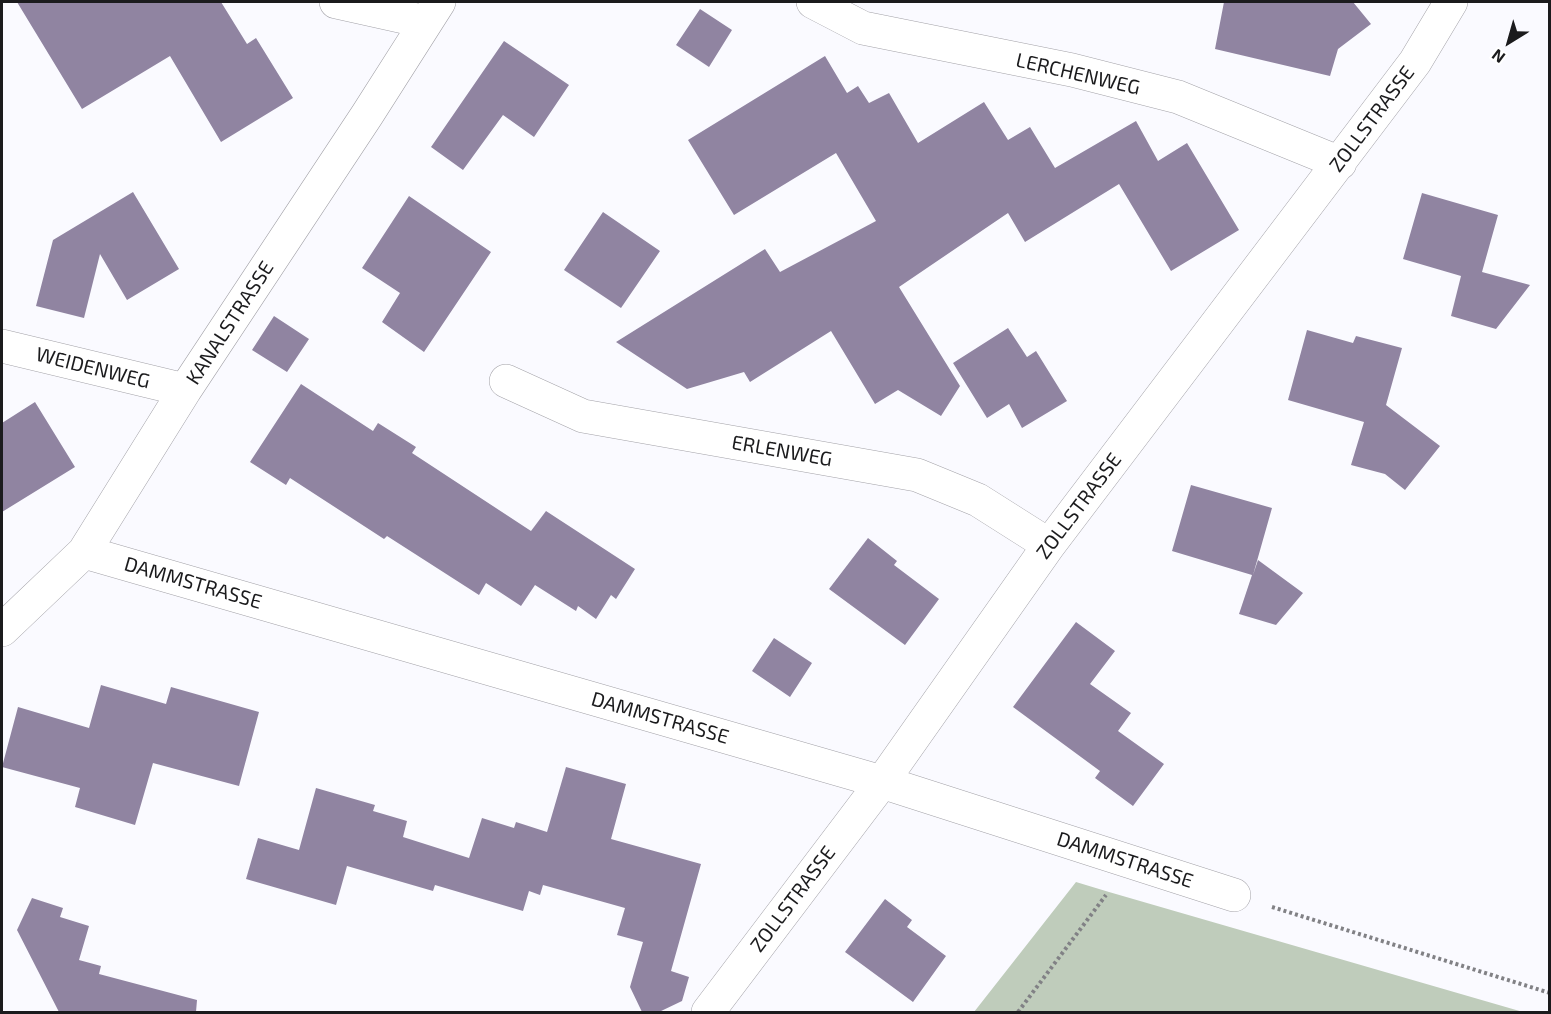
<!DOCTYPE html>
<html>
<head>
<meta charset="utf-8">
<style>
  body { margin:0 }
  #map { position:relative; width:1551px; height:1014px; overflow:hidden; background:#fafaff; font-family:"Exo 2",sans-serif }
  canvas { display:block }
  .frame { position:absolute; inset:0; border:3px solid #1b1b1d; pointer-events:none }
  .north { position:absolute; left:1479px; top:12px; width:60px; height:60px; -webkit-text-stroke:4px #fff; paint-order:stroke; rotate:217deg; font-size:16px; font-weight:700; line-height:24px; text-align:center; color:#1b1b1d }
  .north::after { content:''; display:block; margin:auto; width:21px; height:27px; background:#1b1b1d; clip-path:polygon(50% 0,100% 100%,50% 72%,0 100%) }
</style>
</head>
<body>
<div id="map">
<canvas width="1551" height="1014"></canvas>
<div class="frame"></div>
<div class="north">N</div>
</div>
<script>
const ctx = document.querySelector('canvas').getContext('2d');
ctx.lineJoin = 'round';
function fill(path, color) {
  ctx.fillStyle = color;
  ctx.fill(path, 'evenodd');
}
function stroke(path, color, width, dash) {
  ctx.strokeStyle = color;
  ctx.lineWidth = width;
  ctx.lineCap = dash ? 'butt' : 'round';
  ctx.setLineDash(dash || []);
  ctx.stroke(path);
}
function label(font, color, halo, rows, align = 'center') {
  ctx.font = font + ' "Exo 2",sans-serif';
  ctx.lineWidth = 4.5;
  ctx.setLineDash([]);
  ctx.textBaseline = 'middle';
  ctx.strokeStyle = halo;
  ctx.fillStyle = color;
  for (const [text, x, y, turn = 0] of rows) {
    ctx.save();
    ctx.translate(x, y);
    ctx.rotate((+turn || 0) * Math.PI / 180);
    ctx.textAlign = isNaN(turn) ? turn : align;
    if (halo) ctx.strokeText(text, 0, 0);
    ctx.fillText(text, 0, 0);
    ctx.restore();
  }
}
const green = new Path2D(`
  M 1076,882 L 1109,892 L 1523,1012 L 974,1012 Z`);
const building = new Path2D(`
  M 17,2 L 221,2 L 247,44 L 256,38 L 293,98 L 221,142 L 170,56 L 82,109 Z
  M 1224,2 L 1353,2 L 1371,24 L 1338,49 L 1330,76 L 1215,49 Z
  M 700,9 L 732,30 L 709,67 L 676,45 Z
  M 504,41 L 569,85 L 534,137 L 503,115 L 463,170 L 431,147 Z
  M 825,56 L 847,93 L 858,86 L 869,103 L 889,93 L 918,143 L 984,102 L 1008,140 L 1030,127 L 1055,168 L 1136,121 L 1158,161 L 1187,143 L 1239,230 L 1171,271 L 1119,184 L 1025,242 L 1008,213 L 899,287 L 960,386 L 941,416 L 898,390 L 875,404 L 831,331 L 750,382 L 744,372 L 687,389 L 616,342 L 765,249 L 780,272 L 876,221 L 836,153 L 734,215 L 688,140 Z
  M 133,192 L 179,269 L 127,300 L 100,254 L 84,318 L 36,306 L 53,240 Z
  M 1422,193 L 1498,215 L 1482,272 L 1530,285 L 1496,329 L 1451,316 L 1461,276 L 1403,259 Z
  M 409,196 L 491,252 L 424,352 L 382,322 L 400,293 L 362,268 Z
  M 603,212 L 660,251 L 621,308 L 564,270 Z
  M 274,316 L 309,339 L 287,372 L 252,350 Z
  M 1008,328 L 1027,357 L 1036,351 L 1067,401 L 1022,428 L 1009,404 L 987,418 L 953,363 Z
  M 1307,330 L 1353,343 L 1356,336 L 1402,348 L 1386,405 L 1440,446 L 1405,490 L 1385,474 L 1351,465 L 1364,422 L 1288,400 Z
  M 301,384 L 373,431 L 378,423 L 416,447 L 412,453 L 531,531 L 546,511 L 635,569 L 616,599 L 611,595 L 596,619 L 578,606 L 576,611 L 535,585 L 521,606 L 486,583 L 479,595 L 387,536 L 384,539 L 290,478 L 286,485 L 250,462 Z
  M 35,402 L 75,467 L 2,512 L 2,423 Z
  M 1191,485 L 1272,508 L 1253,575 L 1258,560 L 1303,593 L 1276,625 L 1239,614 L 1252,575 L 1172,551 Z
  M 868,538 L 897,561 L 894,565 L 939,599 L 905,645 L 829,589 Z
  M 1076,622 L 1115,651 L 1090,684 L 1131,713 L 1118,731 L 1164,764 L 1133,806 L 1095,778 L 1100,771 L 1013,707 Z
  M 774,638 L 812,663 L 790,697 L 752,671 Z
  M 101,685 L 166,704 L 171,687 L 259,712 L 239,786 L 153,763 L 135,825 L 75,807 L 80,788 L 2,767 L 18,707 L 89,728 Z
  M 566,767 L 626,784 L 611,839 L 701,864 L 671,971 L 689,977 L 682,1001 L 659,1012 L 642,1012 L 630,987 L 643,942 L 617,935 L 625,908 L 543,885 L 540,895 L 529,891 L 523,911 L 435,885 L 433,891 L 347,866 L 336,905 L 246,879 L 258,838 L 299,850 L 316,788 L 375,805 L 373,811 L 407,821 L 403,837 L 469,858 L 482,818 L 514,828 L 516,822 L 547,832 Z
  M 32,898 L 63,908 L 60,917 L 89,926 L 79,960 L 101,966 L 99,974 L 197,1000 L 196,1012 L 59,1012 L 17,930 Z
  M 885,899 L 912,920 L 907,927 L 946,956 L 913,1002 L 845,952 Z`);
const path = new Path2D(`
  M 1272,907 L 1550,993
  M 1018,1012 L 1106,895`);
const street = new Path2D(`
  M 336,2 L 426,22
  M 813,2 L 863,28 L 1072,70 L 1178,97 L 1340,163
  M 2,346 L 185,390
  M 506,381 L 583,416 L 917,475 L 978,500 L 1049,545
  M 84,552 L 882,782 L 1234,895
  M 2,630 L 84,552 L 185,390 L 367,115 L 439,2
  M 708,1012 L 882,782 L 1049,545 L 1415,62 L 1451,2`);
const streetNames = [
  ["LERCHENWEG",1078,74,13],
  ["ZOLLSTRASSE",1372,119,-53],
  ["KANALSTRASSE",230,323,-57],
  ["WEIDENWEG",93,368,14],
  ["ERLENWEG",782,451,10],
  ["ZOLLSTRASSE",1079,506,-53],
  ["DAMMSTRASSE",193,583,16],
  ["DAMMSTRASSE",660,718,16],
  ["DAMMSTRASSE",1125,860,18],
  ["ZOLLSTRASSE",793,899,-53]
];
fill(green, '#bfccbb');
fill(building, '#9084a1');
stroke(street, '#a3a2a8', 34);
stroke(path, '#818185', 4, [3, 3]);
stroke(street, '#fff', 33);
label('20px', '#1b1b1d', '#fff', streetNames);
</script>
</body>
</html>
